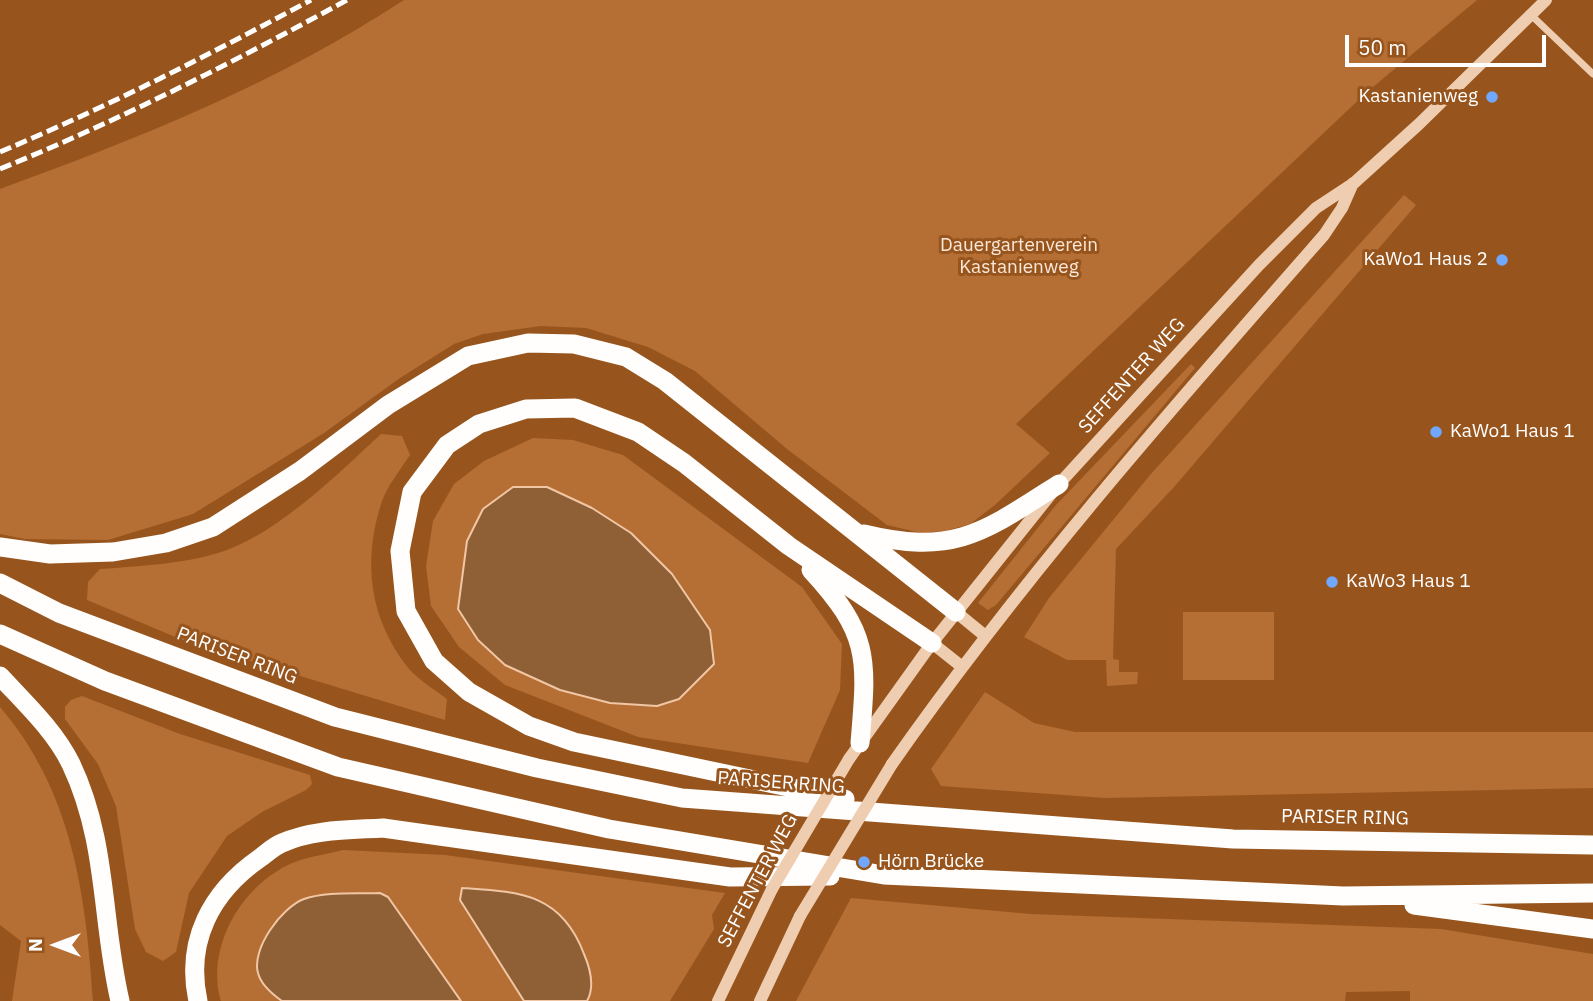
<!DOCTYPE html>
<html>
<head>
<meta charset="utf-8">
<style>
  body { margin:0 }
  #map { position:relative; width:1593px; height:1001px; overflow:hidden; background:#97551d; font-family:"IBM Plex Sans",sans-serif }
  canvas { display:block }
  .north { position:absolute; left:21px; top:910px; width:70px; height:70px; -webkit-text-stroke:5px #97551d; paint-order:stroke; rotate:270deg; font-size:19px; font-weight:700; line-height:28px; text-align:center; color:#fff }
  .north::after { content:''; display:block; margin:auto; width:24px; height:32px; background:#fff; clip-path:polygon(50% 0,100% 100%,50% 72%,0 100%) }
  .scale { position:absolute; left:1345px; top:35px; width:201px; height:32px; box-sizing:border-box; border:4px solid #fff; border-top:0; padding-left:9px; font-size:21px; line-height:24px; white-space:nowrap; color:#fff; -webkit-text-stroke:5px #97551d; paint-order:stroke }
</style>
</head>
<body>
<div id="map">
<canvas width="1593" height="1001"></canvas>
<div class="north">N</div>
<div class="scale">50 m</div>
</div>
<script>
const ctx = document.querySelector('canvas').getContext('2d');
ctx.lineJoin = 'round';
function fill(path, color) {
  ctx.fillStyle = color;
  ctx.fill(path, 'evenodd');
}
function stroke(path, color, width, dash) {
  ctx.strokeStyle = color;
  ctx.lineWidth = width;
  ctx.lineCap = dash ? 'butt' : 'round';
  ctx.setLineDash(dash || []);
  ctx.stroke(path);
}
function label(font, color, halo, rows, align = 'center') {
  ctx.font = font + ' "IBM Plex Sans",sans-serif';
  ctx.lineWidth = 6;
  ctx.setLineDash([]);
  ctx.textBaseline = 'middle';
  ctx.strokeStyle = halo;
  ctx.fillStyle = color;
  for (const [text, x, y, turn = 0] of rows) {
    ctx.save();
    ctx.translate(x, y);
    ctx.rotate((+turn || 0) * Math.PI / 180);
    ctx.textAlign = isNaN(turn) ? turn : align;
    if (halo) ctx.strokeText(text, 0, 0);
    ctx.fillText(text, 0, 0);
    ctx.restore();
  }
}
const green = new Path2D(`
  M 404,0 L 1477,0 L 1367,92 L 1016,424 L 1050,453 L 995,505 L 970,524 L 945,531 L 921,533 L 887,525 L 787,449 L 695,371 L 648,347 L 586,328 L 541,326 L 483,334 L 454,344 L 400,378 L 324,433 L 193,514 L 108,540 L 25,539 L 0,534 L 0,189 C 140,138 279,82 404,0 Z
  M 1404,195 L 1416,205 L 1174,487 L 1116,549 L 1113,659 L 1119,660 L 1119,672 L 1138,672 L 1137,684 L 1107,686 L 1106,660 L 1067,660 L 1024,637 L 1049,598 L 1150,475 Z
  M 1191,364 L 1195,368 L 996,605 L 988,610 L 978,603 L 1056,505 Z
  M 381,434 L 402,436 L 410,455 C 401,469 388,485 382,501 C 362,561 369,619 409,669 C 419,680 435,690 447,699 L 445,720 L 185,641 L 87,600 L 88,582 L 100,569 C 141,566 188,564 227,550 C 281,530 339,473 381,434 Z
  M 533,438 L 573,440 L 623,455 L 802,587 L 842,644 L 840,690 L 808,763 L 638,737 L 505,685 L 459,647 L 431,606 L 426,566 L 433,521 L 454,484 L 484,461 Z
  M 1183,612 L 1274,612 L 1274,680 L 1183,680 Z
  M 985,692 L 1034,723 L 1075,732 L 1593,732 L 1593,788 L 1105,798 L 941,786 L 931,769 Z
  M 82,696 L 180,734 L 310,775 L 312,784 L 306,790 L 262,812 L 227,836 L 189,893 L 176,952 L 163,961 L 146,952 L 135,929 L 116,806 L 98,764 L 65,719 L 65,707 L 71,700 Z
  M 0,707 C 72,791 86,894 93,1001 L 12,1001 L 21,941 L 0,925 Z
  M 343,850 L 445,855 L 725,893 L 712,915 L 714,929 L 670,1001 L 221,1001 C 206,949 239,890 286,866 C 302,857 325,855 343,850 Z
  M 851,898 L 1031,914 L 1441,929 L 1593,954 L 1593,1001 L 1410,1001 L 1410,991 L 1346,992 L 1345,1001 L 796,1001 Z`);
const water = new Path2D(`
  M 513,487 L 547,487 L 592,508 L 631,533 L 672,574 L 710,630 L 714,664 L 679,699 L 657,706 L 610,703 L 560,690 L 505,665 L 478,640 L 458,609 L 467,541 L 483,509 Z
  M 462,888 C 520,892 561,893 584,954 C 590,968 595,987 587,1001 L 524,1001 L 460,900 Z
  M 380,893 L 388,897 L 461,1001 L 282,1001 C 272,994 261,985 258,973 C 251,949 282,907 304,899 C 326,891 357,894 380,893 Z`);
const minor = new Path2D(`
  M 1531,15 L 1593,74`);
const tertiary = new Path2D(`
  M 956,612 L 984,635
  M 932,643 L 961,666
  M 849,759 L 932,643 L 1059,484 L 1259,265 L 1316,208 L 1354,183 L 1419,124 L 1546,0
  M 892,764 C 1023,577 1174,406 1324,235 L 1342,208 L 1353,183
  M 718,1001 L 772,889
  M 760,1001 L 800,916`);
const trunk = new Path2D(`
  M 864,534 C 955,556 984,532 1059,484
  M 0,547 L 50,554 L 113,552 L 166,543 L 213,527 L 300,471 L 388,405 L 468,356 L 528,343 L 574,344 L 626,357 L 665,381 L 956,612
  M 811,570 C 871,635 867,659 860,743
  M 0,583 L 59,613 L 335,717 L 537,768 L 682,798 L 1233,839 L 1593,845
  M 0,634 L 105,681 L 338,767 L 609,829 L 884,875 L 1343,896 L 1593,893
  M 0,676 C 25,703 55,731 71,764 C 108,842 101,920 120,1001
  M 845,799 L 574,742 L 529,726 L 469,692 L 434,661 L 406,611 L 400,551 L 412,492 L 447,445 L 479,424 L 526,409 L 575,408 L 638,432 L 684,463 L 789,546 L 932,643
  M 1414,905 L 1593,929
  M 198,1001 C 185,941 211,892 260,858 C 267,853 274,846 282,843 C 313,829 350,830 383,828 L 730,877 L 830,876`);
const rail = new Path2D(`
  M 0,152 C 107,107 209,55 311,0
  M 0,169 C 120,120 234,62 347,0`);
const tertiaryBridge = new Path2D(`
  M 772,889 L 849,759
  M 800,916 L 892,764`);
const markers = [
  [1492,97,7,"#70a7ff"],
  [1502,260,7,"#70a7ff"],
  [1436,432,7,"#70a7ff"],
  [1332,582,7,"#70a7ff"],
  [864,862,7,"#70a7ff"]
];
const poiNames = [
  ["Kastanienweg",1478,97,"right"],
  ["KaWo1 Haus 2",1488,260,"right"],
  ["KaWo1 Haus 1",1450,432],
  ["KaWo3 Haus 1",1346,582],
  ["Hörn Brücke",878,862]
];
const parkNames = [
  ["Dauergartenverein",1019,246],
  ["Kastanienweg",1019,268]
];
const streetNames = [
  ["SEFFENTER WEG",1132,376,-48],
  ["PARISER RING",237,656,21],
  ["PARISER RING",781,783,4],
  ["PARISER RING",1345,818,1],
  ["SEFFENTER WEG",758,881,-62]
];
fill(green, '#b56e34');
fill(water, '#8f6036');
stroke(water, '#f1c6a4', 2);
stroke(minor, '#efcdb1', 7);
stroke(tertiary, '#efcdb1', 12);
stroke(trunk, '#fffefc', 19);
stroke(rail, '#fff', 5, [12, 5]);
stroke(tertiaryBridge, '#efcdb1', 12);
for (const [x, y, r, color] of markers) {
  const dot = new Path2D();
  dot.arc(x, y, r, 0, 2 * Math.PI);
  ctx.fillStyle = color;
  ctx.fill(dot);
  stroke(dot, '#97551d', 2.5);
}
label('19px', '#fff', '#97551d', poiNames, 'left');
label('19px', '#fbe7d8', '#97551d', parkNames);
label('19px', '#fff', '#97551d', streetNames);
</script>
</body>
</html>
